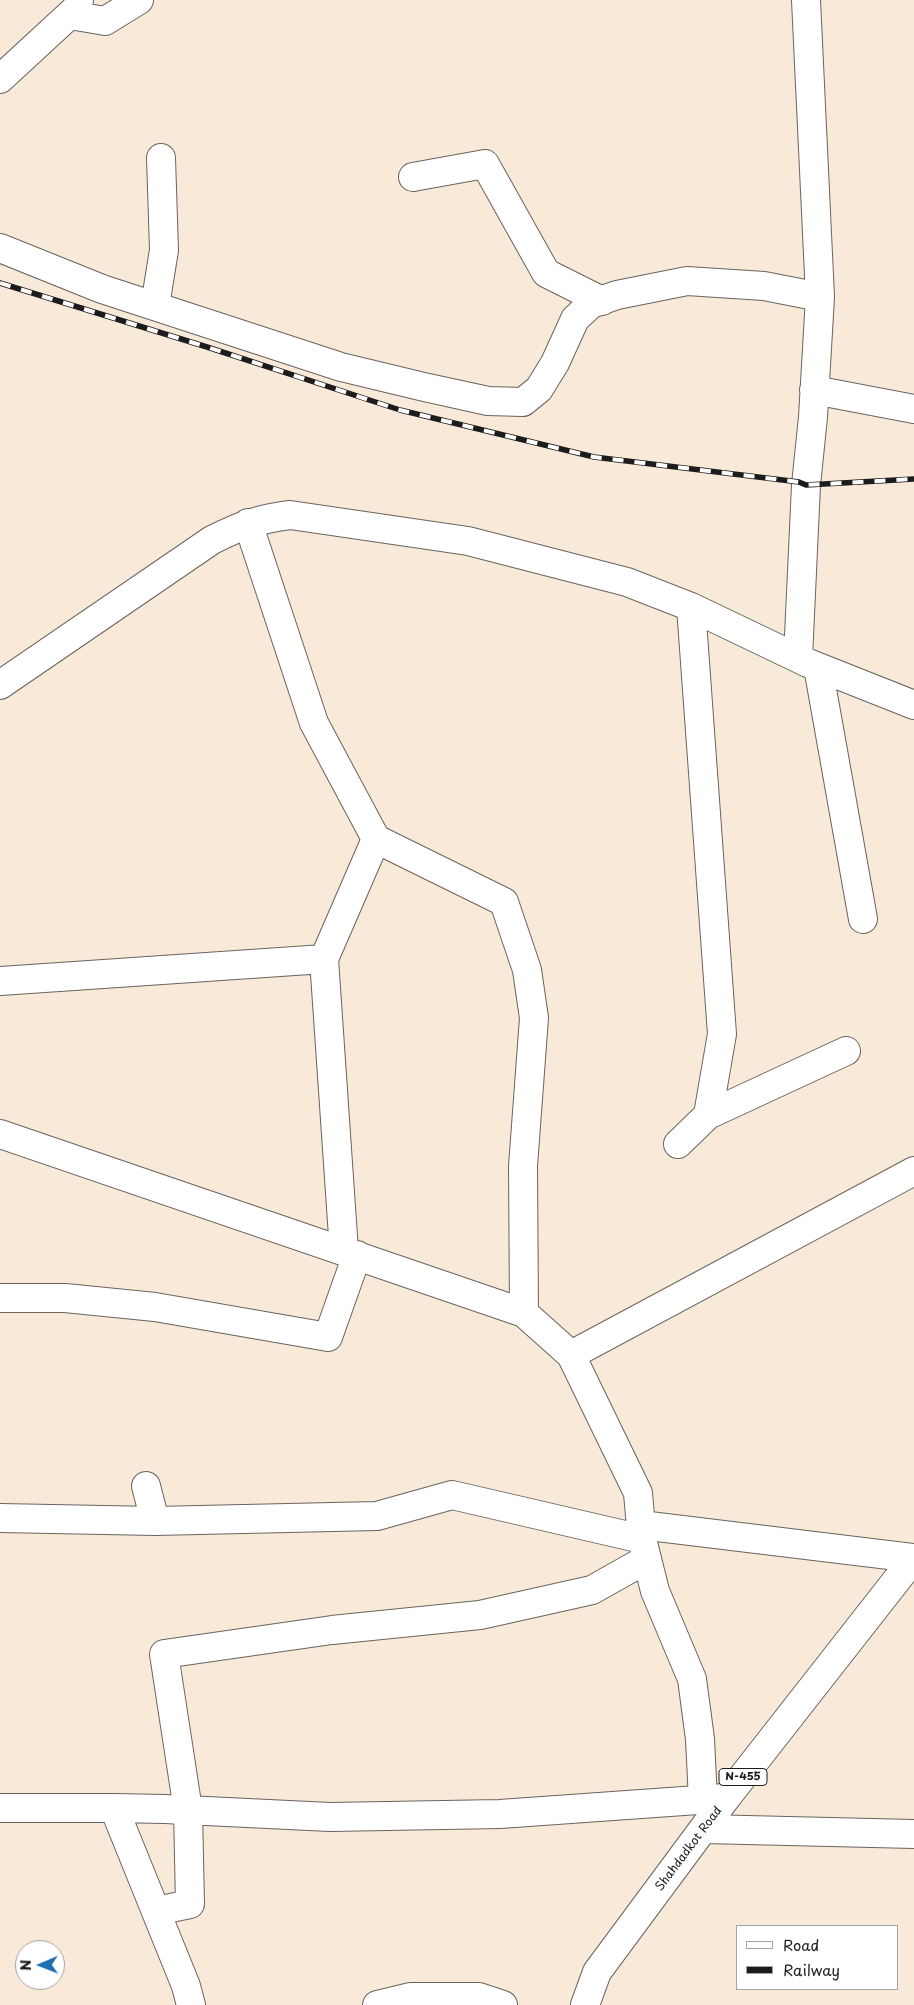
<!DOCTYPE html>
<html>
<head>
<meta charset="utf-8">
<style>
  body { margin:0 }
  #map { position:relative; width:914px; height:2005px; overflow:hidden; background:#f8e9d8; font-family:"Playpen Sans",sans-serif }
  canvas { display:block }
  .legend { position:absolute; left:736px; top:1925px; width:162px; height:65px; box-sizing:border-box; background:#fff; border:1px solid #a4a4a4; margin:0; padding:6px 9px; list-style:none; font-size:15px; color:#1c1c1c }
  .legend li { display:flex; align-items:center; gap:10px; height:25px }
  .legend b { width:25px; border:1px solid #a4a4a4 }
  .north { position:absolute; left:15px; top:1940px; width:50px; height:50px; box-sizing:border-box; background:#fff; border:1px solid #a4a4a4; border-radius:50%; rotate:269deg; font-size:14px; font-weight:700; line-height:20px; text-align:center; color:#1c1c1c }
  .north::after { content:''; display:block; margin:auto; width:18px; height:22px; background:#1f6fb2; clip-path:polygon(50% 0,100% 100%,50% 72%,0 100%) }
</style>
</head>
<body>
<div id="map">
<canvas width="914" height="2005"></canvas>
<ul class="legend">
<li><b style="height:6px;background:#fff"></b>Road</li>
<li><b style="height:6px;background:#1c1c1c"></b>Railway</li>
</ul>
<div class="north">N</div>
</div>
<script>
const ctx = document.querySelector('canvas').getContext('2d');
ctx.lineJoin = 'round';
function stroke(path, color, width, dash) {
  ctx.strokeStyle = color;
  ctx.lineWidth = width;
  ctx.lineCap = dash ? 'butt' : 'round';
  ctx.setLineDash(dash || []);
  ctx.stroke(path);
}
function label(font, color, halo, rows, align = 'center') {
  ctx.font = font + ' "Playpen Sans",sans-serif';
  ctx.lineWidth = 5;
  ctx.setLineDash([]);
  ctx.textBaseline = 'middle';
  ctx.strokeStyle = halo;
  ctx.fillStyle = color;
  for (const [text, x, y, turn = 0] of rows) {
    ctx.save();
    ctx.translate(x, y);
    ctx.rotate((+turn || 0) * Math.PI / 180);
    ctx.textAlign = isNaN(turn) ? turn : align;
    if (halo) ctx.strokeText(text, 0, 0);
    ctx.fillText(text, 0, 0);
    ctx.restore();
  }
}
const minor = new Path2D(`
  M 70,15 L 105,21 L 139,0
  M 0,79 L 77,8 L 79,0
  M 413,177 L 485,164 L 546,273 L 602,301
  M 0,248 L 102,289 L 341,367 L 424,387 L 488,401 L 523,402 L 539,389 L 555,363 L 575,319 L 591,304 L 617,295 L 687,281 L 764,286 L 820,297
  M 155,306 L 164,250 L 161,158
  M 814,390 L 914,409
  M 248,523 L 314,723 L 376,839 L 504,902 L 527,970 L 534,1018 L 523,1166 L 524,1313
  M 691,607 L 722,1034 L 708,1115
  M 798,658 L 806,485 L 813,417 L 820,297 L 806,0
  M 818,667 L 863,919
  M 0,685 L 212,540 C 240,526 258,519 290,515 L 468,541 L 627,582 L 691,607 L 808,663 L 914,705
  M 0,981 L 324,959
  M 0,1134 L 524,1313 L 571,1355 L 914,1171
  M 678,1144 L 708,1115 L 846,1051
  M 344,1251 L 324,959 L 376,839
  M 0,1298 L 65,1298 L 155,1307 L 328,1337 L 357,1255
  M 571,1355 L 638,1493 L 642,1539 L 655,1591 L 692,1679 L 700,1739 L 703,1800
  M 146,1486 L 155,1521 L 377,1516 L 452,1495 L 642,1539
  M 0,1518 L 155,1521
  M 641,1525 L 914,1558
  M 0,1808 L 114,1808
  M 704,1829 L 914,1834
  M 156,1911 L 190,1904 L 188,1810 L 164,1654 L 332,1630 L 480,1615 L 592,1590 L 647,1559
  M 191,2005 L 186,1986 L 114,1808 L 165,1809 L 330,1817 L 500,1814 L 726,1798
  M 377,2005 L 410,1997 L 479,1997 L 503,2005`);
const highway = new Path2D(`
  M 585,2005 L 597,1972 L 726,1798 L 914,1558`);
const rail = new Path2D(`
  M 0,283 L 207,347 L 400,410 L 594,457 L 799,482 L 806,485 L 914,479`);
const shields = [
  [743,1777,48]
];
const shieldNames = [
  ["N-455",743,1777]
];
const streetNames = [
  ["Shahdadkot Road",689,1849,-53]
];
stroke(minor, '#69645e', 30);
stroke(highway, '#69645e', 30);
stroke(minor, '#fff', 28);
stroke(highway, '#fff', 28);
stroke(rail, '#1c1c1c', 5.5);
stroke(rail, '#fff', 4, [11]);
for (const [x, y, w] of shields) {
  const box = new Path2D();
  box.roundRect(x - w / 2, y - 8.5, w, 17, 4);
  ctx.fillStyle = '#fff';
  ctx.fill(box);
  stroke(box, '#1c1c1c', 1);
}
label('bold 11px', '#1c1c1c', null, shieldNames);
label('12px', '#1c1c1c', '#fff', streetNames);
</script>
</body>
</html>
